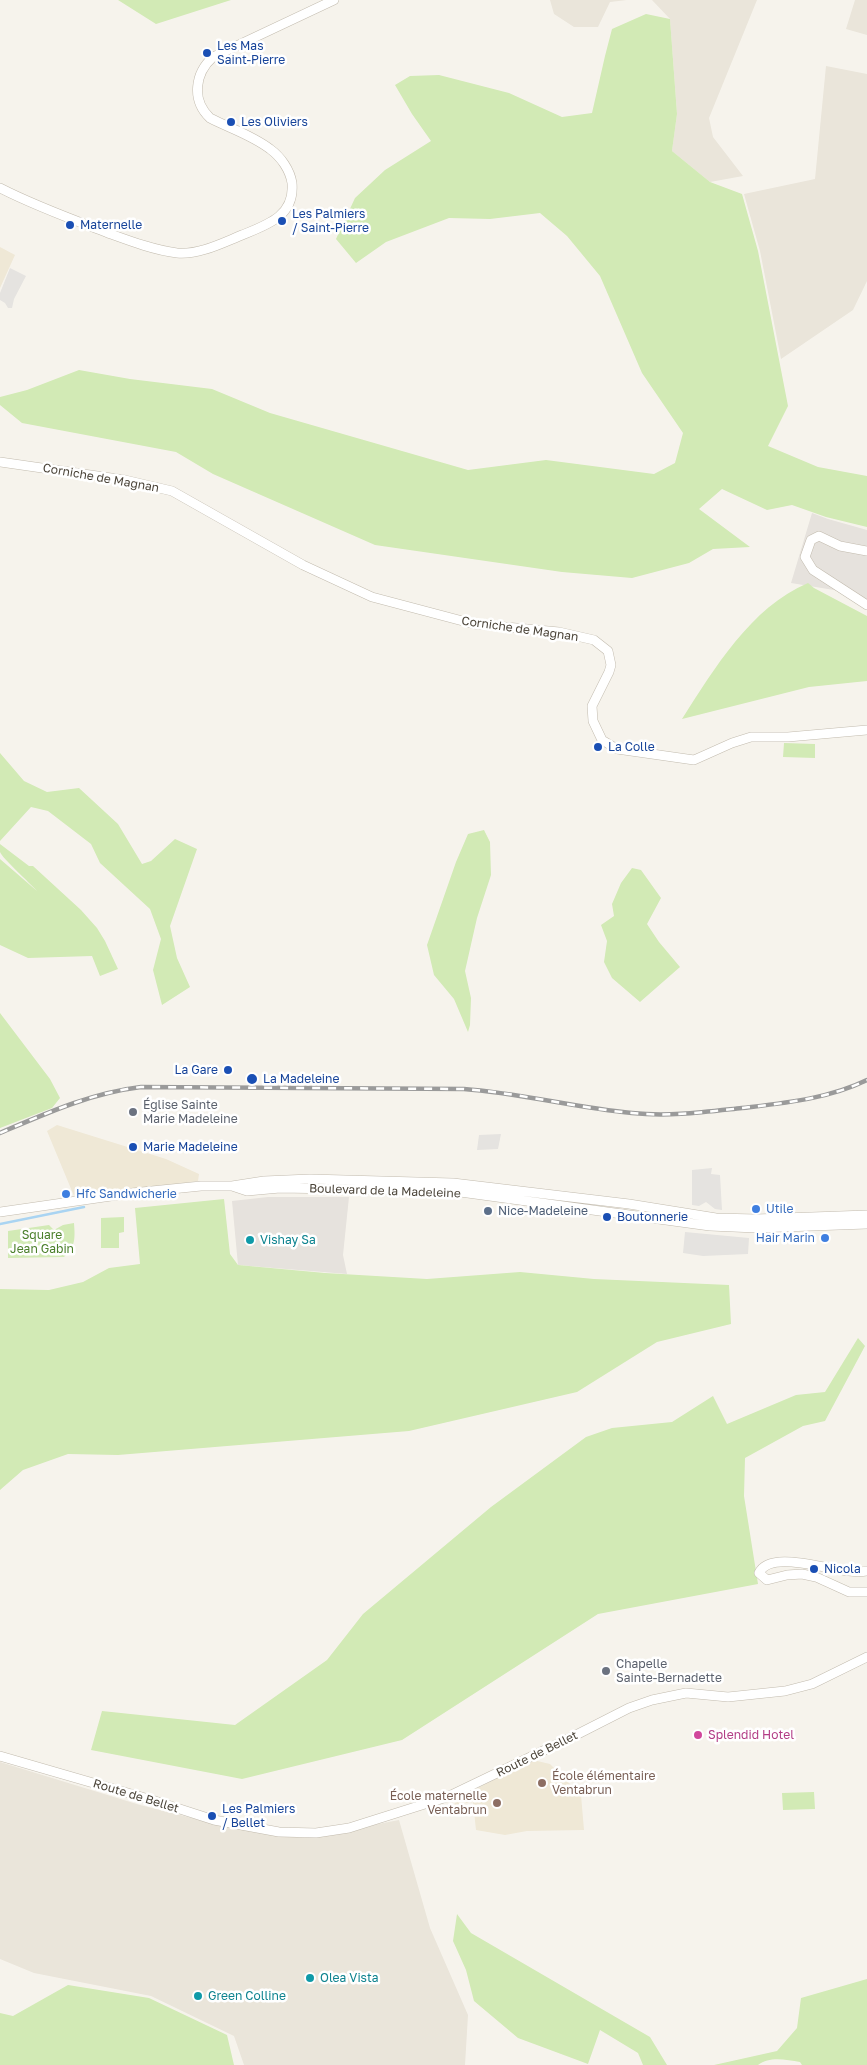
<!DOCTYPE html>
<html>
<head>
<meta charset="utf-8">
<style>
  body { margin:0 }
  canvas { display:block; background:#f6f3ec }
</style>
</head>
<body>
<canvas width="867" height="2065"></canvas>
<script>
const ctx = document.querySelector('canvas').getContext('2d');
ctx.lineJoin = 'round';
function fill(path, color) {
  ctx.fillStyle = color;
  ctx.fill(path, 'evenodd');
}
function stroke(path, color, width, dash) {
  ctx.strokeStyle = color;
  ctx.lineWidth = width;
  ctx.lineCap = dash ? 'butt' : 'round';
  ctx.setLineDash(dash || []);
  ctx.stroke(path);
}
function label(font, color, halo, rows, align = 'center') {
  ctx.font = font + ' "Golos Text",sans-serif';
  ctx.lineWidth = 5;
  ctx.setLineDash([]);
  ctx.textBaseline = 'middle';
  ctx.strokeStyle = halo;
  ctx.fillStyle = color;
  for (const [text, x, y, turn = 0] of rows) {
    ctx.save();
    ctx.translate(x, y);
    ctx.rotate((+turn || 0) * Math.PI / 180);
    ctx.textAlign = isNaN(turn) ? turn : align;
    if (halo) ctx.strokeText(text, 0, 0);
    ctx.fillText(text, 0, 0);
    ctx.restore();
  }
}
const residential = new Path2D(`
  M 550,0 L 627,0 L 610,2 L 598,27 L 574,27 L 554,14 Z
  M 652,0 L 757,0 L 709,118 L 713,137 L 743,176 L 710,182 L 672,151 L 677,114 L 670,19 Z
  M 855,0 L 867,0 L 867,35 L 846,29 Z
  M 826,66 L 867,74 L 867,281 L 853,310 L 781,359 L 760,251 L 744,194 L 815,179 Z
  M 0,1762 L 140,1805 L 216,1824 L 269,1834 L 305,1838 L 399,1820 L 430,1928 L 468,2015 L 465,2065 L 244,2065 L 234,2036 L 151,1996 L 34,1973 L 0,1959 Z`);
const industrial = new Path2D(`
  M 812,513 L 828,519 L 867,530 L 867,601 L 834,590 L 791,583 Z
  M 268,1197 L 349,1197 L 343,1255 L 347,1274 L 238,1265 L 232,1201 Z`);
const education = new Path2D(`
  M 0,247 L 15,255 L 0,288 Z
  M 57,1125 L 166,1159 L 199,1174 L 198,1181 L 138,1190 L 74,1196 L 47,1131 Z
  M 533,1760 L 550,1764 L 581,1795 L 584,1830 L 527,1831 L 505,1835 L 476,1830 L 473,1802 L 455,1805 L 454,1800 Z`);
const green = new Path2D(`
  M 118,0 L 231,0 L 156,24 Z
  M 646,14 L 670,19 L 677,114 L 672,151 L 710,182 L 742,194 L 758,251 L 788,406 L 768,446 L 818,467 L 867,476 L 867,527 L 826,517 L 792,505 L 767,510 L 722,489 L 699,509 L 750,547 L 713,549 L 689,563 L 632,578 L 562,572 L 375,545 L 213,474 L 176,452 L 22,423 L 0,405 L 0,397 L 27,390 L 79,370 L 130,379 L 212,389 L 270,413 L 468,470 L 546,460 L 654,474 L 675,463 L 683,433 L 642,373 L 600,276 L 567,236 L 540,213 L 490,219 L 449,218 L 386,242 L 356,263 L 336,239 L 355,198 L 385,170 L 431,141 L 412,114 L 395,85 L 410,76 L 439,75 L 509,93 L 562,117 L 592,113 L 605,56 L 612,29 Z
  M 808,583 L 814,588 L 867,616 L 867,681 L 809,687 L 682,719 C 714,669 751,607 808,583 Z
  M 784,743 L 815,744 L 815,758 L 783,757 Z
  M 0,753 L 24,781 L 47,792 L 79,788 L 118,824 L 142,864 L 151,861 L 175,839 L 197,849 L 170,926 L 177,958 L 190,987 L 162,1005 L 153,970 L 161,939 L 150,909 L 100,863 L 91,844 L 48,811 L 31,807 L 0,841 Z
  M 484,830 L 490,842 L 491,875 L 477,918 L 465,971 L 471,998 L 470,1025 L 468,1032 L 454,999 L 434,975 L 427,945 L 456,862 L 468,834 Z
  M 0,844 L 29,866 L 33,866 L 81,910 L 97,928 L 105,941 L 118,969 L 100,976 L 92,956 L 28,958 L 0,945 L 0,859 L 37,891 C 30,883 2,858 0,852 C 0,850 0,847 0,844 Z
  M 632,868 L 641,870 L 661,898 L 647,924 L 659,942 L 680,967 L 640,1002 L 612,978 L 604,962 L 607,941 L 601,925 L 614,916 L 612,904 L 621,883 Z
  M 0,1013 L 50,1079 L 60,1098 L 52,1108 L 0,1128 Z
  M 224,1199 L 230,1254 L 238,1265 L 325,1273 L 427,1279 L 520,1272 L 594,1279 L 729,1285 L 731,1324 L 657,1342 L 577,1392 L 409,1431 L 118,1455 L 68,1454 L 23,1470 L 0,1490 L 0,1289 L 49,1290 L 83,1282 L 109,1268 L 140,1264 L 135,1208 Z
  M 124,1217 L 124,1232 L 119,1233 L 119,1248 L 101,1248 L 101,1218 Z
  M 74,1223 C 75,1237 76,1247 64,1257 L 8,1258 L 8,1231 L 49,1225 L 54,1230 L 63,1225 Z
  M 858,1338 L 865,1346 L 825,1421 L 803,1426 L 745,1458 L 744,1496 L 758,1584 L 598,1614 L 402,1740 L 242,1779 L 91,1750 L 102,1711 L 235,1725 L 327,1660 L 363,1614 L 491,1507 L 586,1437 L 612,1428 L 672,1422 L 713,1396 L 727,1424 L 796,1395 L 825,1392 Z
  M 814,1792 L 815,1809 L 783,1810 L 782,1793 Z
  M 457,1914 L 471,1933 L 650,2037 L 667,2065 L 643,2065 L 638,2053 L 600,2030 L 588,2064 L 518,2038 L 474,2001 L 466,1970 L 453,1941 Z
  M 867,1979 L 867,2065 L 802,2065 L 800,2062 C 786,2060 770,2056 758,2065 L 714,2065 L 777,2051 L 797,2028 L 801,1998 Z
  M 68,1985 L 149,1998 L 227,2035 L 234,2065 L 0,2065 L 0,2013 L 13,2016 Z`);
const parking = new Path2D(`
  M 10,268 L 26,276 L 14,299 L 12,308 L 8,308 L 5,303 L 0,300 L 0,293 Z
  M 501,1134 L 498,1149 L 477,1150 L 479,1135 Z
  M 712,1168 L 711,1174 L 720,1175 L 722,1210 L 715,1209 L 706,1202 L 699,1206 L 692,1205 L 692,1170 Z
  M 685,1232 L 749,1238 L 748,1254 L 703,1256 L 683,1253 Z`);
const stream = new Path2D(`
  M 0,1224 L 84,1207`);
const minor = new Path2D(`
  M 0,188 C 35,206 71,219 108,233 C 130,241 154,250 177,253 C 199,255 222,243 242,235 C 267,225 295,216 292,183 C 290,170 281,157 270,149 C 252,135 229,128 210,118 C 191,100 195,73 213,57 L 334,0
  M 0,462 L 125,480 L 172,491 L 303,565 L 372,597 L 474,624 L 559,632 L 594,640 L 608,651 L 611,665 L 609,672 L 592,706 L 593,721 L 602,740 L 617,749 L 694,760 L 732,743 L 751,737 L 788,737 L 867,730
  M 867,551 L 840,546 L 819,536 L 811,540 L 805,557 L 813,570 L 867,605
  M 232,1186 L 247,1191 L 280,1188 L 453,1191 L 710,1226 L 756,1228 L 867,1224
  M 0,1212 L 132,1193 L 201,1186 L 232,1186 L 264,1181 L 310,1179 L 453,1183 L 629,1204 L 716,1218 L 756,1219 L 867,1215
  M 867,1571 C 842,1577 772,1546 759,1573 L 767,1580 L 787,1575 L 802,1574 L 816,1577 L 849,1592 L 867,1592
  M 0,1756 L 152,1800 L 214,1820 L 279,1832 L 316,1833 L 349,1828 L 447,1797 L 574,1736 L 629,1708 L 652,1700 L 686,1693 L 728,1697 L 785,1691 L 812,1684 L 867,1657`);
const rail = new Path2D(`
  M 0,1133 C 47,1113 91,1093 141,1087 L 464,1089 C 520,1093 576,1108 632,1113 C 669,1117 705,1112 742,1108 C 784,1103 828,1099 867,1080`);
const markers = [
  [207,53,5,"#1a4fb4"],
  [231,122,5,"#1a4fb4"],
  [282,221,5,"#1a4fb4"],
  [70,225,5,"#1a4fb4"],
  [598,747,5,"#1a4fb4"],
  [228,1070,5,"#1a4fb4"],
  [252,1079,6,"#1a4fb4"],
  [133,1112,5,"#6b7280"],
  [133,1147,5,"#1a4fb4"],
  [66,1194,5,"#3f7fe0"],
  [756,1209,5,"#3f7fe0"],
  [488,1211,5,"#5c6f8a"],
  [607,1217,5,"#1a4fb4"],
  [825,1238,5,"#3f7fe0"],
  [250,1240,5,"#0f9aa8"],
  [814,1569,5,"#1a4fb4"],
  [606,1671,5,"#6b7280"],
  [698,1735,5,"#d1479c"],
  [542,1783,5,"#8d6e63"],
  [497,1803,5,"#8d6e63"],
  [212,1816,5,"#1a4fb4"],
  [310,1978,5,"#0f9aa8"],
  [198,1996,5,"#0f9aa8"]
];
const transitNames = [
  ["Les Mas",217,46],
  ["Saint-Pierre",217,60],
  ["Les Oliviers",241,122],
  ["Les Palmiers",292,214],
  ["/ Saint-Pierre",292,228],
  ["Maternelle",80,225],
  ["La Colle",608,747],
  ["La Gare",218,1070,"right"],
  ["La Madeleine",263,1079],
  ["Marie Madeleine",143,1147],
  ["Boutonnerie",617,1217],
  ["Nicola",824,1569],
  ["Les Palmiers",222,1809],
  ["/ Bellet",222,1823]
];
const streetNames = [
  ["Corniche de Magnan",101,478,10],
  ["Corniche de Magnan",520,629,8],
  ["Boulevard de la Madeleine",385,1191,2],
  ["Route de Bellet",537,1754,-26],
  ["Route de Bellet",136,1796,17]
];
const worshipNames = [
  ["Église Sainte",143,1105],
  ["Marie Madeleine",143,1119],
  ["Chapelle",616,1664],
  ["Sainte-Bernadette",616,1678]
];
const shopNames = [
  ["Hfc Sandwicherie",76,1194],
  ["Utile",766,1209],
  ["Hair Marin",815,1238,"right"]
];
const serviceNames = [
  ["Nice-Madeleine",498,1211]
];
const parkNames = [
  ["Square",42,1235],
  ["Jean Gabin",42,1249]
];
const cultureNames = [
  ["Vishay Sa",260,1240],
  ["Olea Vista",320,1978],
  ["Green Colline",208,1996]
];
const hotelNames = [
  ["Splendid Hotel",708,1735]
];
const educationNames = [
  ["École élémentaire",552,1776],
  ["Ventabrun",552,1790],
  ["École maternelle",487,1796,"right"],
  ["Ventabrun",487,1810,"right"]
];
fill(residential, '#eae5da');
fill(industrial, '#e6e2dd');
fill(education, '#efe8d6');
fill(green, '#d2eab5');
fill(parking, '#e5e3e0');
stroke(stream, '#a9d4f2', 2.5);
stroke(minor, '#c2bbae', 10);
stroke(minor, '#fff', 9);
stroke(rail, '#9a9a9a', 4.5);
stroke(rail, '#fff', 2.5, [8]);
for (const [x, y, r, color] of markers) {
  const dot = new Path2D();
  dot.arc(x, y, r, 0, 2 * Math.PI);
  ctx.fillStyle = color;
  ctx.fill(dot);
  stroke(dot, '#fff', 2);
}
label('12px', '#164399', '#fff', transitNames, 'left');
label('12px', '#4b4439', '#fff', streetNames);
label('12px', '#5b616d', '#fff', worshipNames, 'left');
label('12px', '#366cbe', '#fff', shopNames, 'left');
label('12px', '#4e5e75', '#fff', serviceNames, 'left');
label('12px', '#4a7f2a', '#fff', parkNames);
label('12px', '#0d838f', '#fff', cultureNames, 'left');
label('12px', '#b23c85', '#fff', hotelNames, 'left');
label('12px', '#785e54', '#fff', educationNames, 'left');
</script>
</body>
</html>
